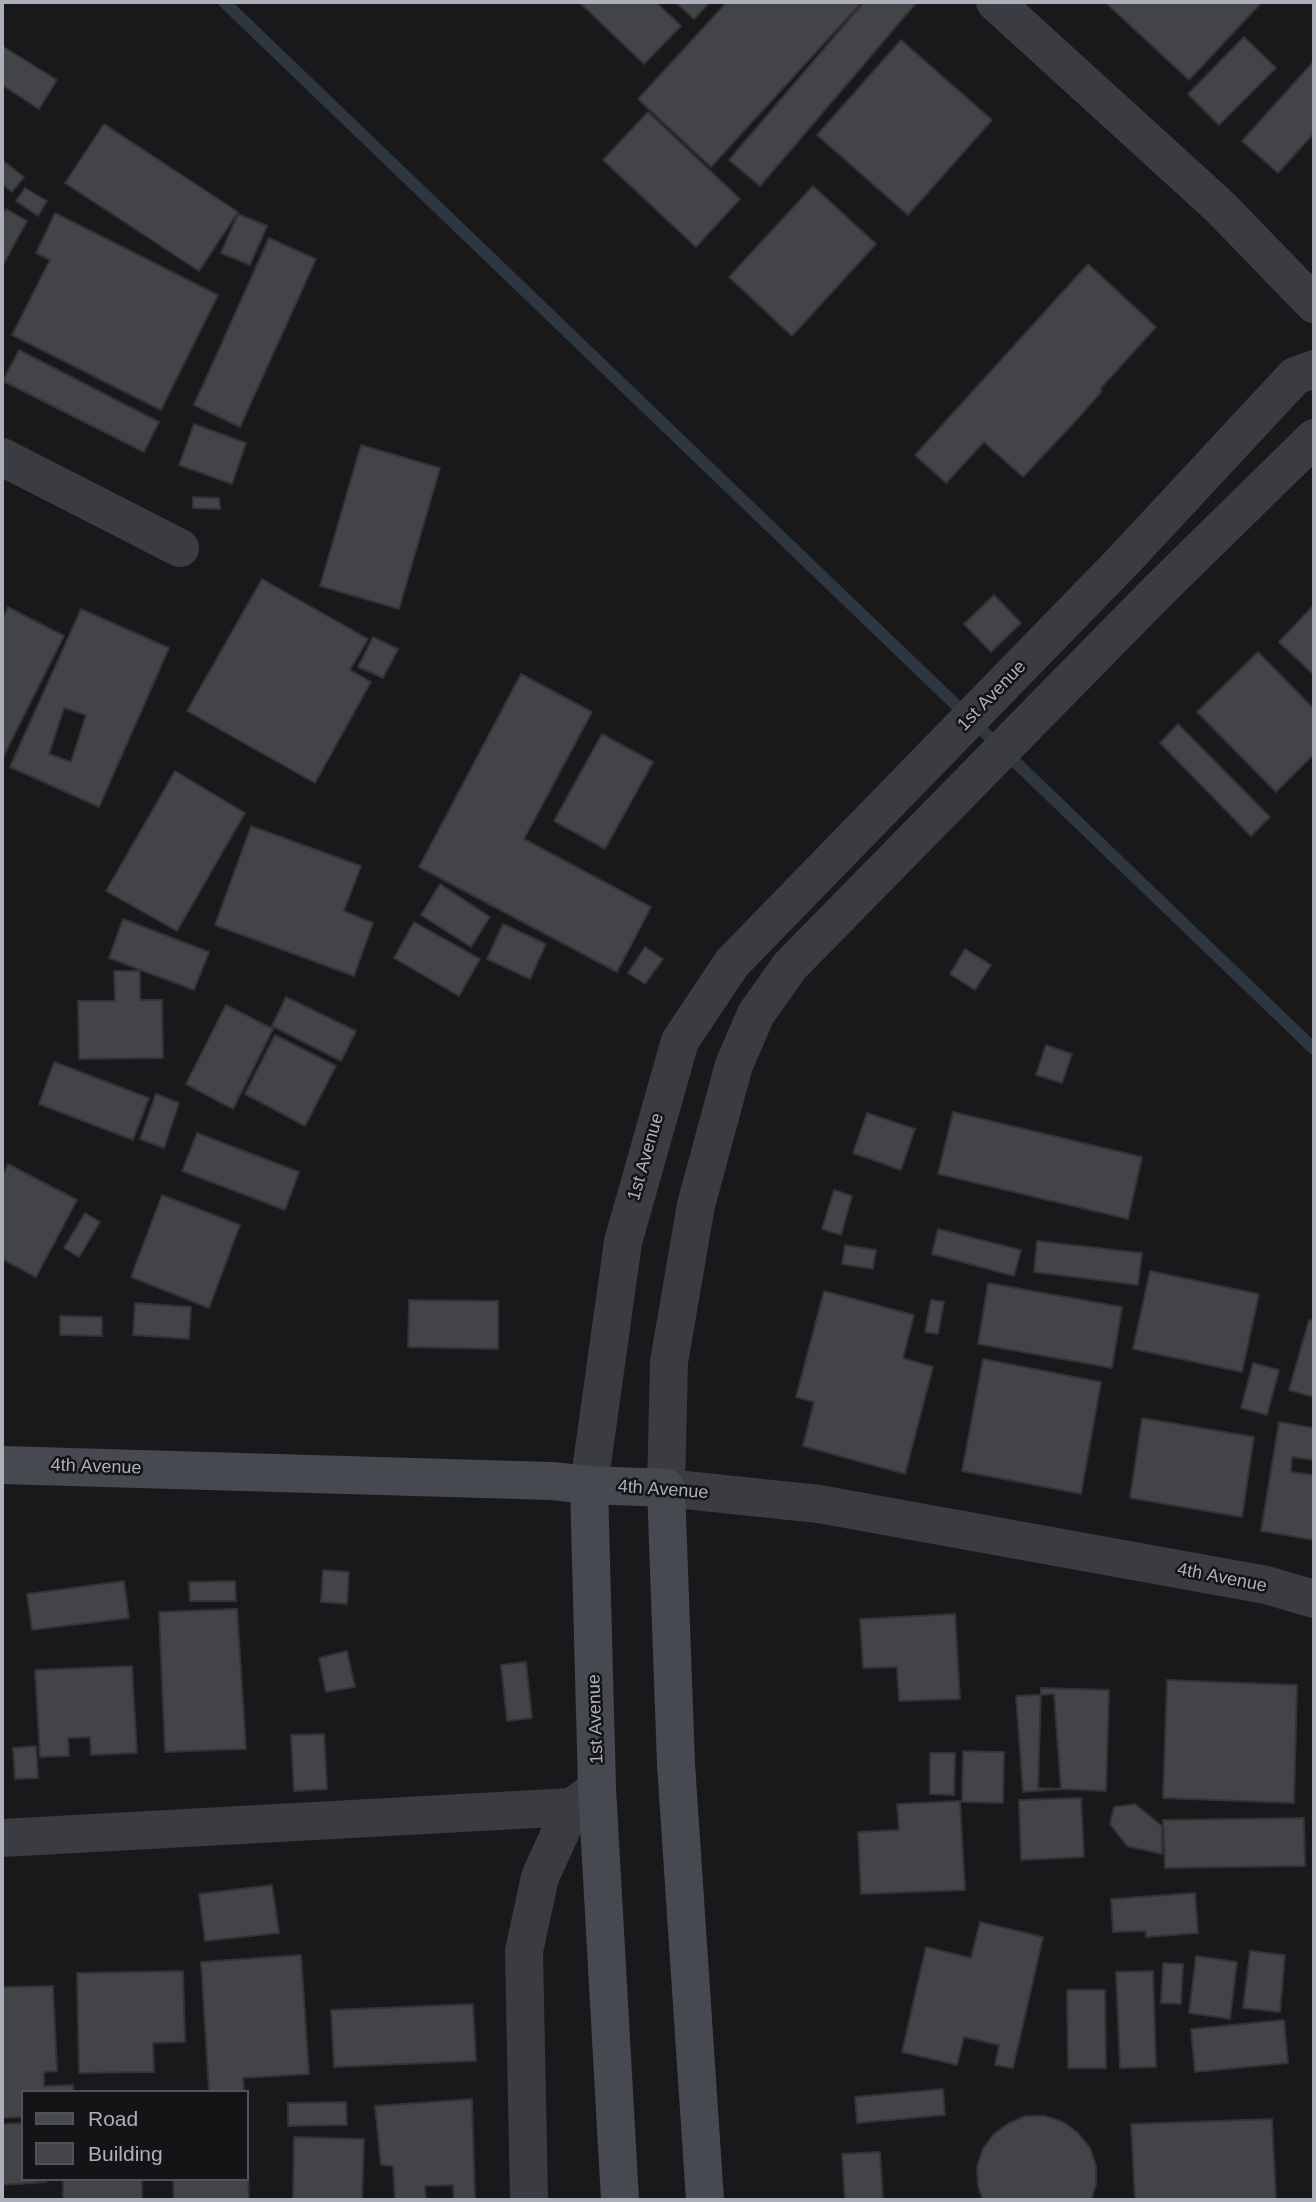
<!DOCTYPE html>
<html>
<head>
<meta charset="utf-8">
<style>
  body { margin:0 }
  #map { position:relative; width:1316px; height:2202px; overflow:hidden; background:#19191b; font-family:Helvetica,sans-serif }
  canvas { display:block }
  .frame { position:absolute; inset:0; border:4px solid #abb0ba; pointer-events:none }
  .legend { position:absolute; left:21px; top:2090px; width:228px; height:91px; box-sizing:border-box; background:#141316; border:2px solid #505258; margin:0; padding:9px 12px; list-style:none; font-size:21px; color:#abb0ba }
  .legend li { display:flex; align-items:center; gap:14px; height:35px }
  .legend b { width:35px; border:2px solid #505258 }
</style>
</head>
<body>
<div id="map">
<canvas width="1316" height="2202"></canvas>
<div class="frame"></div>
<ul class="legend">
<li><b style="height:9px;background:#474950"></b>Road</li>
<li><b style="height:19px;background:#434448"></b>Building</li>
</ul>
</div>
<script>
const ctx = document.querySelector('canvas').getContext('2d');
ctx.lineJoin = 'round';
function stroke(path, color, width, dash) {
  ctx.strokeStyle = color;
  ctx.lineWidth = width;
  ctx.lineCap = dash ? 'butt' : 'round';
  ctx.setLineDash(dash || []);
  ctx.stroke(path);
}
function fill(path, color) {
  ctx.fillStyle = color;
  ctx.fill(path, 'evenodd');
}
function label(font, color, halo, rows, align = 'center') {
  ctx.font = font + ' Helvetica,sans-serif';
  ctx.lineWidth = 5;
  ctx.setLineDash([]);
  ctx.textBaseline = 'middle';
  ctx.strokeStyle = halo;
  ctx.fillStyle = color;
  for (const [text, x, y, turn = 0] of rows) {
    ctx.save();
    ctx.translate(x, y);
    ctx.rotate((+turn || 0) * Math.PI / 180);
    ctx.textAlign = isNaN(turn) ? turn : align;
    if (halo) ctx.strokeText(text, 0, 0);
    ctx.fillText(text, 0, 0);
    ctx.restore();
  }
}
const stream = new Path2D(`
  M 224,2 L 1314,1049`);
const building = new Path2D(`
  M 579,2 L 656,2 L 681,26 L 644,64 Z
  M 675,2 L 710,2 L 694,19 Z
  M 727,2 L 856,2 L 859,5 L 711,167 L 638,99 Z
  M 864,2 L 917,2 L 760,186 L 729,160 Z
  M 1105,2 L 1262,2 L 1189,80 Z
  M 1244,37 L 1276,68 L 1219,125 L 1188,94 Z
  M 901,40 L 992,120 L 908,215 L 817,135 Z
  M 2,46 L 57,80 L 39,109 L 2,85 Z
  M 1314,61 L 1314,133 L 1278,173 L 1242,141 Z
  M 648,112 L 740,199 L 696,247 L 603,160 Z
  M 104,124 L 238,212 L 199,271 L 65,183 Z
  M 2,160 L 24,177 L 12,192 L 2,184 Z
  M 813,186 L 876,244 L 792,336 L 729,277 Z
  M 25,188 L 47,201 L 38,216 L 16,201 Z
  M 6,209 L 27,221 L 4,263 L 2,262 L 2,216 Z
  M 55,213 L 218,295 L 161,410 L 12,335 L 50,260 L 36,253 Z
  M 238,214 L 267,226 L 250,265 L 221,253 Z
  M 269,238 L 316,259 L 240,427 L 194,405 Z
  M 1088,264 L 1156,327 L 1100,389 L 1102,391 L 1080,416 L 1023,477 L 984,442 L 946,483 L 915,455 Z
  M 19,350 L 159,422 L 144,452 L 3,381 Z
  M 194,424 L 246,443 L 232,484 L 179,465 Z
  M 361,445 L 440,468 L 399,609 L 320,586 Z
  M 193,497 L 219,498 L 220,509 L 193,508 Z
  M 262,579 L 368,639 L 350,670 L 371,682 L 315,783 L 187,711 Z
  M 994,595 L 1021,623 L 991,652 L 964,624 Z
  M 1313,606 L 1314,606 L 1314,675 L 1279,642 Z
  M 8,607 L 64,636 L 2,759 L 2,620 Z
  M 81,609 L 169,648 L 99,807 L 10,767 ZM 64,708 L 86,715 L 71,762 L 49,754 Z
  M 373,637 L 398,649 L 383,678 L 358,667 Z
  M 1258,652 L 1314,709 L 1314,754 L 1276,792 L 1197,712 Z
  M 521,674 L 592,712 L 524,839 L 651,907 L 617,972 L 419,867 Z
  M 1178,724 L 1270,817 L 1251,836 L 1160,743 Z
  M 602,734 L 653,762 L 605,849 L 554,821 Z
  M 175,771 L 245,813 L 177,931 L 106,891 Z
  M 251,826 L 361,866 L 344,911 L 373,923 L 354,976 L 215,925 Z
  M 440,884 L 490,917 L 471,947 L 421,915 Z
  M 123,919 L 209,952 L 194,990 L 109,958 Z
  M 414,922 L 480,959 L 459,996 L 394,958 Z
  M 503,924 L 546,944 L 530,979 L 487,959 Z
  M 645,947 L 663,959 L 645,984 L 628,973 Z
  M 965,949 L 991,965 L 975,990 L 950,974 Z
  M 114,971 L 140,971 L 140,1000 L 162,1000 L 163,1058 L 79,1059 L 78,1001 L 115,1001 Z
  M 286,997 L 356,1031 L 341,1061 L 272,1026 Z
  M 226,1005 L 273,1029 L 233,1109 L 186,1084 Z
  M 275,1035 L 336,1066 L 305,1126 L 245,1094 Z
  M 1046,1045 L 1072,1054 L 1062,1083 L 1036,1075 Z
  M 54,1062 L 149,1098 L 133,1140 L 39,1104 Z
  M 156,1094 L 179,1103 L 164,1148 L 140,1139 Z
  M 953,1112 L 1142,1157 L 1128,1219 L 938,1174 Z
  M 867,1113 L 915,1129 L 901,1170 L 853,1153 Z
  M 197,1133 L 299,1172 L 285,1210 L 182,1171 Z
  M 8,1164 L 77,1200 L 36,1277 L 2,1259 L 2,1177 Z
  M 834,1190 L 852,1196 L 841,1235 L 822,1229 Z
  M 162,1195 L 240,1225 L 209,1308 L 131,1277 Z
  M 85,1213 L 100,1222 L 79,1257 L 64,1248 Z
  M 938,1229 L 1021,1250 L 1014,1276 L 932,1254 Z
  M 1037,1241 L 1142,1253 L 1138,1285 L 1034,1272 Z
  M 845,1245 L 876,1250 L 873,1269 L 842,1264 Z
  M 1150,1271 L 1259,1294 L 1242,1372 L 1133,1349 Z
  M 988,1283 L 1122,1307 L 1112,1368 L 978,1344 Z
  M 824,1291 L 914,1315 L 903,1358 L 933,1367 L 905,1474 L 803,1446 L 814,1402 L 796,1397 Z
  M 409,1300 L 498,1301 L 498,1349 L 408,1347 Z
  M 931,1300 L 944,1302 L 938,1334 L 925,1332 Z
  M 135,1303 L 191,1307 L 189,1339 L 133,1335 Z
  M 60,1316 L 102,1317 L 102,1336 L 60,1335 Z
  M 1309,1320 L 1314,1321 L 1314,1397 L 1289,1390 Z
  M 983,1359 L 1101,1382 L 1081,1494 L 962,1471 Z
  M 1253,1363 L 1279,1370 L 1267,1415 L 1241,1408 Z
  M 1142,1418 L 1254,1437 L 1242,1517 L 1130,1498 Z
  M 1279,1422 L 1314,1428 L 1314,1460 L 1292,1457 L 1291,1472 L 1314,1475 L 1314,1540 L 1261,1531 Z
  M 323,1570 L 349,1572 L 347,1604 L 321,1602 Z
  M 124,1581 L 129,1618 L 32,1630 L 27,1594 Z
  M 235,1581 L 236,1601 L 190,1601 L 189,1582 Z
  M 237,1609 L 246,1749 L 165,1752 L 159,1612 Z
  M 955,1614 L 960,1699 L 899,1701 L 897,1667 L 863,1668 L 860,1619 Z
  M 347,1651 L 355,1687 L 326,1692 L 319,1658 Z
  M 526,1662 L 532,1718 L 507,1721 L 501,1665 Z
  M 132,1666 L 137,1753 L 91,1755 L 90,1737 L 68,1738 L 69,1756 L 40,1757 L 35,1670 Z
  M 1167,1680 L 1297,1685 L 1294,1803 L 1163,1798 Z
  M 1041,1688 L 1109,1690 L 1106,1791 L 1038,1788 Z
  M 1054,1694 L 1061,1789 L 1023,1792 L 1016,1696 Z
  M 324,1734 L 327,1789 L 294,1791 L 291,1735 Z
  M 36,1746 L 38,1778 L 15,1779 L 13,1748 Z
  M 963,1751 L 1004,1752 L 1003,1803 L 962,1802 Z
  M 930,1753 L 955,1753 L 954,1795 L 930,1794 Z
  M 1081,1798 L 1084,1857 L 1021,1860 L 1019,1800 Z
  M 960,1801 L 965,1890 L 861,1894 L 858,1832 L 899,1830 L 897,1804 Z
  M 1135,1804 L 1162,1826 L 1162,1854 L 1127,1846 L 1110,1824 L 1114,1807 Z
  M 1304,1818 L 1305,1866 L 1165,1868 L 1163,1820 Z
  M 272,1885 L 279,1933 L 205,1941 L 199,1894 Z
  M 1195,1893 L 1198,1933 L 1146,1937 L 1146,1931 L 1113,1932 L 1111,1899 Z
  M 980,1922 L 1043,1937 L 1013,2068 L 995,2065 L 999,2045 L 964,2037 L 957,2065 L 902,2052 L 926,1947 L 971,1958 Z
  M 1250,1951 L 1285,1955 L 1280,2012 L 1243,2008 Z
  M 301,1955 L 309,2074 L 243,2078 L 244,2092 L 209,2092 L 201,1962 Z
  M 1196,1956 L 1237,1962 L 1230,2019 L 1189,2013 Z
  M 1163,1963 L 1183,1964 L 1181,2004 L 1161,2003 Z
  M 183,1971 L 185,2042 L 153,2043 L 154,2072 L 79,2073 L 77,1973 Z
  M 1153,1971 L 1156,2067 L 1120,2068 L 1116,1972 Z
  M 53,1986 L 57,2071 L 44,2072 L 44,2086 L 73,2085 L 74,2092 L 23,2092 L 23,2117 L 2,2118 L 2,1987 Z
  M 1067,1990 L 1105,1990 L 1106,2068 L 1068,2068 Z
  M 473,2004 L 476,2061 L 334,2067 L 331,2010 Z
  M 1284,2020 L 1288,2063 L 1195,2072 L 1191,2029 Z
  M 943,2089 L 945,2115 L 857,2123 L 855,2097 Z
  M 472,2099 L 475,2200 L 454,2200 L 453,2185 L 425,2186 L 426,2200 L 395,2200 L 393,2166 L 381,2165 L 375,2106 Z
  M 346,2102 L 347,2125 L 288,2126 L 288,2103 Z
  M 1026,2116 L 1045,2116 L 1063,2122 L 1078,2133 L 1090,2148 L 1096,2166 L 1096,2185 L 1091,2200 L 983,2200 L 978,2186 L 977,2167 L 983,2149 L 994,2134 L 1009,2123 Z
  M 1272,2119 L 1276,2200 L 1135,2200 L 1131,2124 Z
  M 23,2123 L 23,2179 L 46,2179 L 46,2182 L 2,2185 L 2,2124 Z
  M 294,2137 L 364,2139 L 362,2200 L 293,2200 Z
  M 247,2141 L 249,2200 L 174,2200 L 173,2179 L 247,2179 Z
  M 880,2152 L 883,2200 L 845,2200 L 842,2154 Z
  M 63,2179 L 142,2179 L 142,2200 L 63,2200 Z`);
const minor = new Path2D(`
  M 995,2 L 1220,207 L 1314,304
  M 1314,438 L 1157,592 L 790,966 L 756,1014 L 734,1065 L 696,1205 L 669,1362 L 666,1488 L 819,1504 L 1266,1585 L 1314,1599
  M 2,457 L 180,548
  M 589,1485 L 623,1242 L 680,1041 L 732,963 L 1124,560 L 1295,376 L 1314,369
  M 2,1838 L 572,1807
  M 529,2200 L 524,1951 L 540,1877 L 572,1807 L 591,1793`);
const secondary = new Path2D(`
  M 2,1465 L 552,1481 L 589,1485 L 666,1488 L 676,1764 L 705,2200
  M 589,1485 L 597,1788 L 620,2200`);
const streetNames = [
  ["1st Avenue",992,696,-46],
  ["1st Avenue",646,1157,-74],
  ["4th Avenue",96,1467,2],
  ["4th Avenue",663,1490,4],
  ["4th Avenue",1222,1578,11],
  ["1st Avenue",596,1719,-92]
];
stroke(stream, '#2e373f', 12);
fill(building, '#434448');
stroke(building, '#333337', 2);
stroke(minor, '#3b3c42', 38);
stroke(secondary, '#474950', 38);
label('18px', '#abb0ba', '#141316', streetNames);
</script>
</body>
</html>
